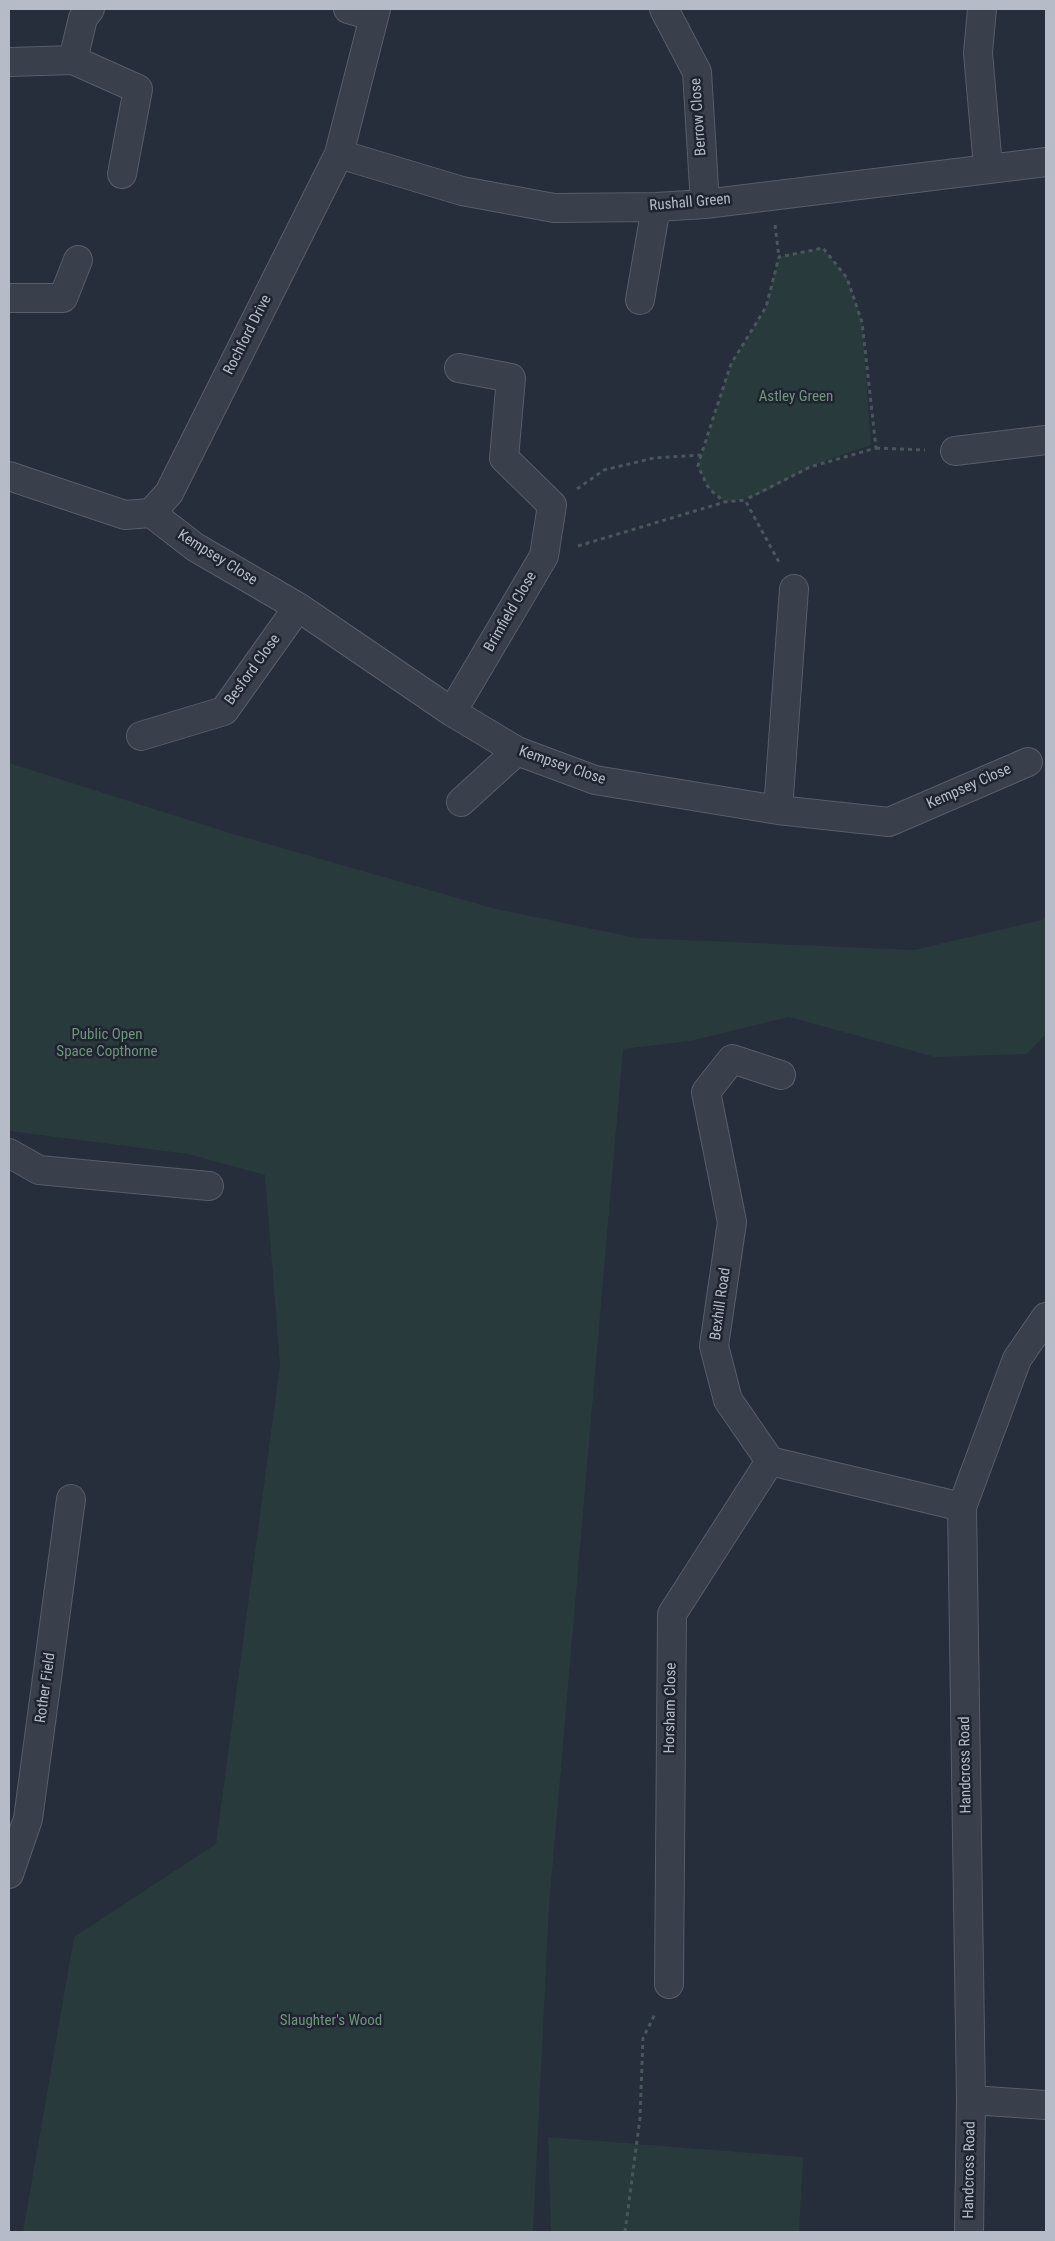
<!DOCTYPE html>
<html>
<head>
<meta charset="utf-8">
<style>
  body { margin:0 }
  #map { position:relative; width:1055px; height:2241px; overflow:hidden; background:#262d3b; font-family:"Roboto Condensed",sans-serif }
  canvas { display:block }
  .frame { position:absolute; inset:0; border:10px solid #b5bbc7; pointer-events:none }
</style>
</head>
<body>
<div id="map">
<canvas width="1055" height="2241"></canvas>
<div class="frame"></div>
</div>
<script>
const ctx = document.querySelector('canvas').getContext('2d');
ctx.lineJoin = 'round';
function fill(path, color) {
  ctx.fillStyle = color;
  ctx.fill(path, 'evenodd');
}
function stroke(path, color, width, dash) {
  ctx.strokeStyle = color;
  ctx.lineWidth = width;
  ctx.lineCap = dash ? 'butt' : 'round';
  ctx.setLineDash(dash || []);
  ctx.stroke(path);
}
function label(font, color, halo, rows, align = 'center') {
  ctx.font = font + ' "Roboto Condensed",sans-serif';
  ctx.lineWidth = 5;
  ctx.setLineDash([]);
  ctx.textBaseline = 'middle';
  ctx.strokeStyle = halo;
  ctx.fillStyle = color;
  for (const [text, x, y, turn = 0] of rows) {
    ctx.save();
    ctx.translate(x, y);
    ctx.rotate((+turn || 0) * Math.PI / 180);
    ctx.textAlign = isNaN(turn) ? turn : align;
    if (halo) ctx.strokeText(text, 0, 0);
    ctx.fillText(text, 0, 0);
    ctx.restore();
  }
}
const green = new Path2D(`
  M 823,248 L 847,278 L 862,322 L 871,445 C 851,452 829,458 809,468 C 776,484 764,498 725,502 L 709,489 L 698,466 L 731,364 L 766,307 L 779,257 Z
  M 9,763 L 233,834 L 496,909 L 637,938 L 914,950 L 1042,920 L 1046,916 L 1046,1034 L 1027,1054 L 935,1057 L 789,1017 L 690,1041 L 623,1049 L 549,1906 L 533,2232 L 23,2232 L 74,1937 L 216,1844 L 280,1365 L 265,1175 L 188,1154 L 9,1131 Z
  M 548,2137 L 803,2157 L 799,2232 L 551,2232 Z`);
const path = new Path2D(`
  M 775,225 L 779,257
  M 876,448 L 925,450
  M 701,455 L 698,466 L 709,489 L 725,502
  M 577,489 L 604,470 L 654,458 L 701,455 L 731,364 L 766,307 L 779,257 L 823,248 L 847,278 L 862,322 L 876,448 L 810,467 L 745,500
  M 578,546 L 725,502 L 745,500 L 780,564
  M 625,2232 L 640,2118 L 643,2038 L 656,2012`);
const minor = new Path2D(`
  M 90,9 L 83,18 L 73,60 L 138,89 L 122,174
  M 348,9 L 373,16
  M 664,9 L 697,72 L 705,204
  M 982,9 L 978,53 L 988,167
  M 10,62 L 73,60
  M 339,154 L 462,191 L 554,208 L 656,207 L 705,204 L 1046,162
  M 9,298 L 63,298 L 78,260
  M 640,300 L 656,207
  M 955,451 L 1046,440
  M 9,476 L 125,515 L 151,513 L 169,493 L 339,154 L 376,9
  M 151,513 L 195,547 L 298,607 L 452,712 L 517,751 L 595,780 L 778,810 L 889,822 L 1028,762
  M 452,712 L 544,556 L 552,505 L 504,458 L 511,378 L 459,368
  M 141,736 L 224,711 L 298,607
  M 461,802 L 517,751
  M 778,810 L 794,589
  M 781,1075 L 732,1059 L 706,1092 L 732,1222 L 714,1346 L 728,1400 L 770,1461 L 962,1507
  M 9,1153 L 39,1170 L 209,1186
  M 9,1874 L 28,1819 L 71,1499
  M 669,1984 L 672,1614 L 770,1461
  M 971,2100 L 1046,2105
  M 969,2232 L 971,2100 L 962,1507 L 1017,1359 L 1046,1317`);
const streetNames = [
  ["Berrow Close",699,117,-94],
  ["Rushall Green",690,203,-5],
  ["Rochford Drive",248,335,-63],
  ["Kempsey Close",217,558,32],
  ["Brimfield Close",511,612,-60],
  ["Besford Close",253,670,-54],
  ["Kempsey Close",562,766,19],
  ["Kempsey Close",969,787,-24],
  ["Bexhill Road",721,1304,-82],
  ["Rother Field",46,1688,-82],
  ["Horsham Close",671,1708,-89],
  ["Handcross Road",966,1765,-91],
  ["Handcross Road",970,2170,-89]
];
const parkNames = [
  ["Astley Green",796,397],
  ["Public Open",107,1035],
  ["Space Copthorne",107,1052],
  ["Slaughter's Wood",331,2021]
];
fill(green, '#293a3d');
stroke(minor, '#585d69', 30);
stroke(path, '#48575b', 3, [4, 4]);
stroke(minor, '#393f4b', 28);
label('15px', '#b5bbc7', '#1f2430', streetNames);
label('15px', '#6f957b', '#1f2430', parkNames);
</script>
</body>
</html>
